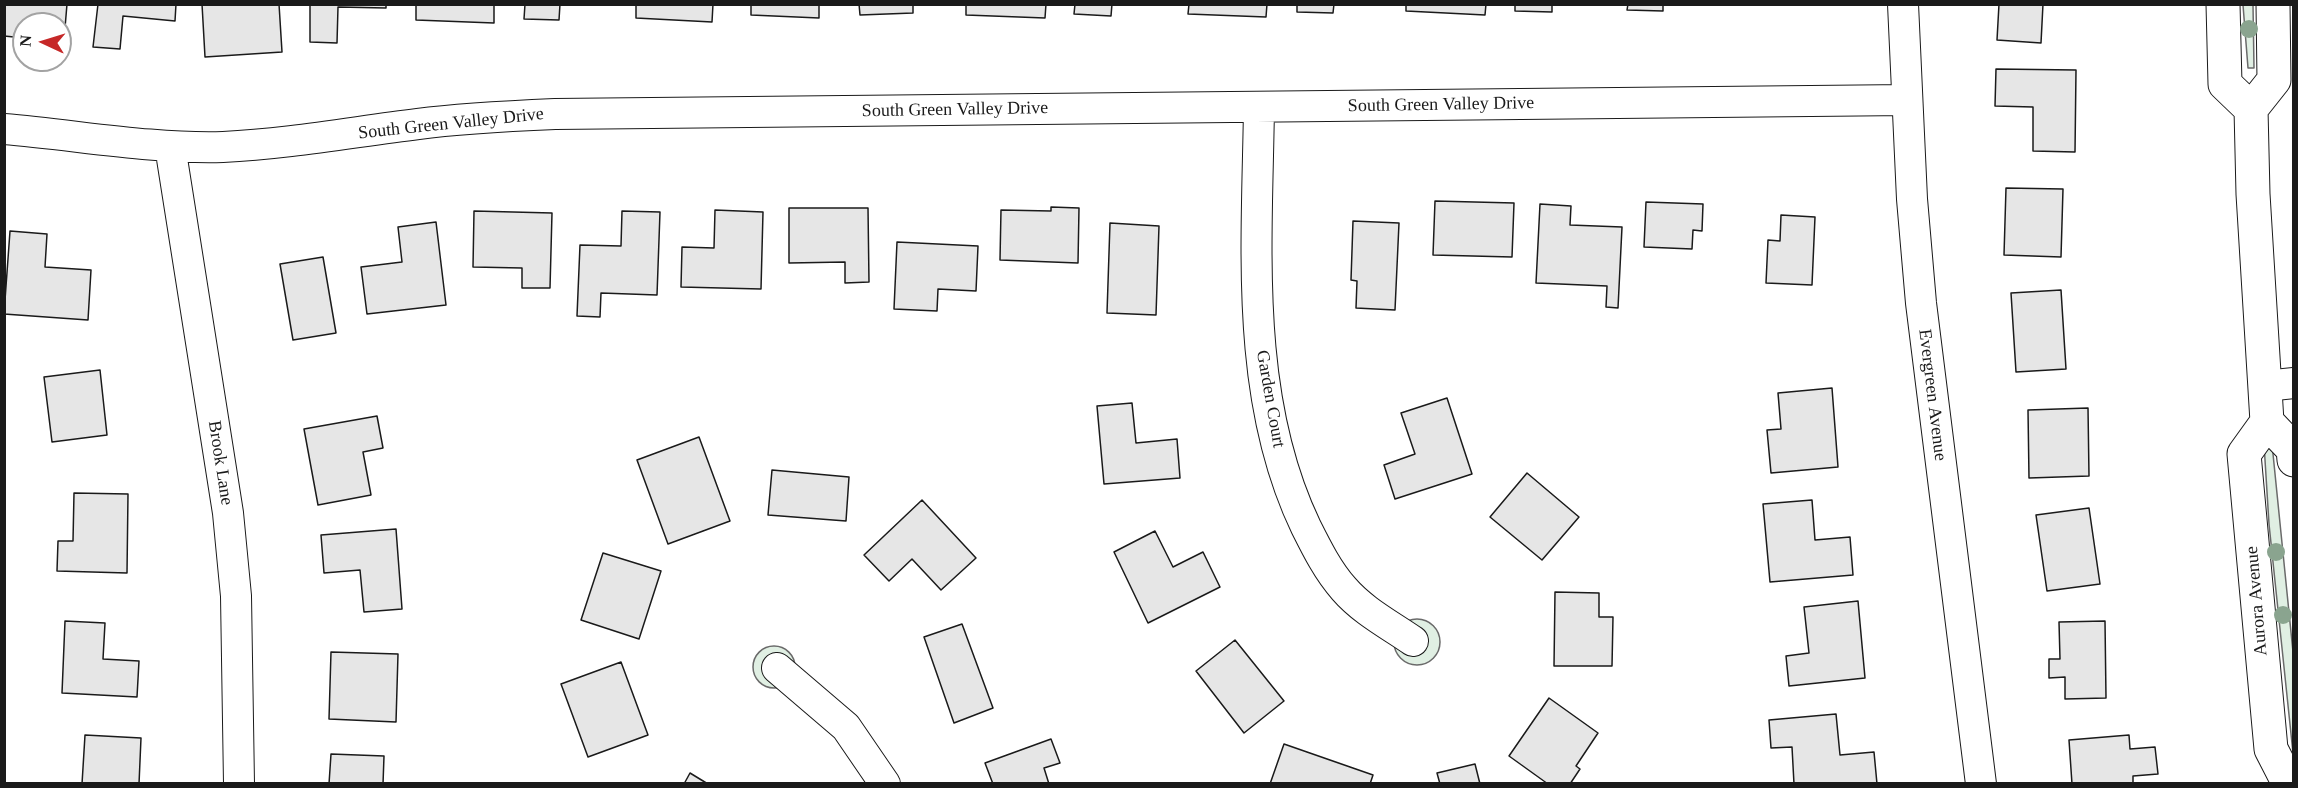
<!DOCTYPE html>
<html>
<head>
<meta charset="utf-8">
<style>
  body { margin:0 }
  #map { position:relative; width:2298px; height:788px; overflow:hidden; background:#fff; font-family:"Times New Roman",serif }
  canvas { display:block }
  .frame { position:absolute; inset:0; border:6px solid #1a1a1a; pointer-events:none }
  .north { position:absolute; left:12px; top:12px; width:60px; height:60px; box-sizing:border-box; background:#fff; border:2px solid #a3a3a3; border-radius:50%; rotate:274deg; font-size:16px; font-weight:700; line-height:24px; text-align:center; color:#1a1a1a }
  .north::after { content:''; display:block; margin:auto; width:21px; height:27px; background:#c62828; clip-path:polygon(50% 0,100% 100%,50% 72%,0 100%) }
</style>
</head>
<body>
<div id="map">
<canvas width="2298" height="788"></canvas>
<div class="frame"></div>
<div class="north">N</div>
</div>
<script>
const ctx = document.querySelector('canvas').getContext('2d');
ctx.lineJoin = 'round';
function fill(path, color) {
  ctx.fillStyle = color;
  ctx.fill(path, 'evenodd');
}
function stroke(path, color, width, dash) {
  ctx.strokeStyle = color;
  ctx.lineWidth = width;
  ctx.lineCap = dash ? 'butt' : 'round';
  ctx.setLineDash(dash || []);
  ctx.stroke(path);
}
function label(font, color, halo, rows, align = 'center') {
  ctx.font = font + ' "Times New Roman",serif';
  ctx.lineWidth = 4.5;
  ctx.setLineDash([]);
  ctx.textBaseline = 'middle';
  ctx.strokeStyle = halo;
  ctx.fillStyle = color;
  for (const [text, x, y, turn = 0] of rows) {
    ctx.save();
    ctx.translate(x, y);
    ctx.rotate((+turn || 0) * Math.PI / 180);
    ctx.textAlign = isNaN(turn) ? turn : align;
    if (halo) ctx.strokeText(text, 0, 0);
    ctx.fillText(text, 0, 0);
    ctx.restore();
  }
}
const green = new Path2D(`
  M 2243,5 L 2253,5 L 2254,68 L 2248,68 Z
  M 2264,444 L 2272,444 L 2293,652 L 2293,753 L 2269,524 Z
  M1394 642a23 23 0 1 1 46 0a23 23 0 1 1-46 0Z
  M753 667a21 21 0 1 1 42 0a21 21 0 1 1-42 0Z`);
const building = new Path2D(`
  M 4,4 L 67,4 L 64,40 L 60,40 L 60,24 L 24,24 L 24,38 L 4,36 Z
  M 98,4 L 176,4 L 175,21 L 123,16 L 120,49 L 93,47 Z
  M 202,4 L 279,4 L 282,52 L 205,57 Z
  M 310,4 L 386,4 L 386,8 L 338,7 L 337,43 L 310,42 Z
  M 416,4 L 494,4 L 494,23 L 416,20 Z
  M 525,4 L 560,4 L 559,20 L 524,19 Z
  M 636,4 L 713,4 L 712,22 L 636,18 Z
  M 751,4 L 819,4 L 819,18 L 751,15 Z
  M 859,4 L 913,4 L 913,13 L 860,15 Z
  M 966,4 L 1046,4 L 1045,18 L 966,15 Z
  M 1075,4 L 1112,4 L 1111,16 L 1074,14 Z
  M 1189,4 L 1267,4 L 1266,17 L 1188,14 Z
  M 1297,4 L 1334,4 L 1333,13 L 1297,12 Z
  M 1406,4 L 1486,4 L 1485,15 L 1406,11 Z
  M 1515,4 L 1552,4 L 1552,12 L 1515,11 Z
  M 1628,4 L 1663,4 L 1663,11 L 1627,10 Z
  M 1999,4 L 2043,4 L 2041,43 L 1997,40 Z
  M 1996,69 L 2076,70 L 2075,152 L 2033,151 L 2033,107 L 1995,106 Z
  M 2006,188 L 2063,189 L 2061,257 L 2004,255 Z
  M 1435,201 L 1514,203 L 1512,257 L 1433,255 Z
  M 1646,202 L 1703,204 L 1702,231 L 1693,230 L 1692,249 L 1644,247 Z
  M 1540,204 L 1571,206 L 1570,225 L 1622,227 L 1618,308 L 1606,307 L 1607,286 L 1536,283 Z
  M 1051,207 L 1079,208 L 1078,263 L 1000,260 L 1001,210 L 1051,211 Z
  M 789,208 L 868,208 L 869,282 L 845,283 L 845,262 L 789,263 Z
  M 715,210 L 763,212 L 761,289 L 681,287 L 682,247 L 714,248 Z
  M 474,211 L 552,213 L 550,288 L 522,288 L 522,268 L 473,267 Z
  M 622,211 L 660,212 L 657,295 L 601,293 L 600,317 L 577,316 L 580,245 L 621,246 Z
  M 1781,215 L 1815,217 L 1812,285 L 1766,283 L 1768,240 L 1780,241 Z
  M 1353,221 L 1399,223 L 1395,310 L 1356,308 L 1357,281 L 1351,280 Z
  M 436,222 L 446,305 L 367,314 L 361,267 L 402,262 L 398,227 Z
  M 1110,223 L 1159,226 L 1156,315 L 1107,313 Z
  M 10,231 L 47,234 L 45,267 L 91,270 L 88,320 L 4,314 Z
  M 897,242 L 978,246 L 976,291 L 938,289 L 937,311 L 894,309 Z
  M 323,257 L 336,333 L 293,340 L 280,264 Z
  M 2061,290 L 2066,369 L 2016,372 L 2011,293 Z
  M 100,370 L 107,435 L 52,442 L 44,377 Z
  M 1832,388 L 1838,467 L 1771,473 L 1767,430 L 1781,429 L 1778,393 Z
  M 1447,398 L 1472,474 L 1395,499 L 1384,465 L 1415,454 L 1401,413 Z
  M 1132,403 L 1136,443 L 1177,439 L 1180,478 L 1104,484 L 1097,406 Z
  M 2088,408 L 2089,476 L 2029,478 L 2028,410 Z
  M 377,416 L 383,448 L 363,452 L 371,495 L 318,505 L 304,429 Z
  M 699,437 L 730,521 L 668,544 L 637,460 Z
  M 772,470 L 849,477 L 846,521 L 768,515 Z
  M 1527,473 L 1579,517 L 1542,560 L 1490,517 Z
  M 74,493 L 128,494 L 127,573 L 57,571 L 58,541 L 73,541 Z
  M 922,500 L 976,558 L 941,590 L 912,559 L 889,581 L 864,555 Z
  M 1812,500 L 1815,540 L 1850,537 L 1853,575 L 1770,582 L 1763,504 Z
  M 2089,508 L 2100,584 L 2047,591 L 2036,515 Z
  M 396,529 L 402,609 L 364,612 L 360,570 L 324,573 L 321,535 Z
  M 1155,531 L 1173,567 L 1203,552 L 1220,587 L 1148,623 L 1114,552 Z
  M 603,553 L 661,571 L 639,639 L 581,620 Z
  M 1555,592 L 1599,593 L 1599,617 L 1613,617 L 1612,666 L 1554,666 Z
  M 1858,601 L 1865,678 L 1789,686 L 1786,656 L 1809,653 L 1804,607 Z
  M 65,621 L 105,623 L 103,659 L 139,661 L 137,697 L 62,693 Z
  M 2105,621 L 2106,698 L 2065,699 L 2065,677 L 2049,678 L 2049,659 L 2060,659 L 2059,622 Z
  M 962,624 L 993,708 L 954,723 L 924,637 Z
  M 1235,640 L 1284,701 L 1244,733 L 1196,671 Z
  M 331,652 L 398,654 L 396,722 L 329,719 Z
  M 621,662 L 648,735 L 588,757 L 561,684 Z
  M 1549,698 L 1598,733 L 1576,766 L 1580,769 L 1570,784 L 1548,784 L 1509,756 Z
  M 1836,714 L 1840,755 L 1874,752 L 1877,784 L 1794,784 L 1792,747 L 1771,748 L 1769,720 Z
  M 85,735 L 141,738 L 139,784 L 82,784 Z
  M 2129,735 L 2130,749 L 2155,747 L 2158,774 L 2133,776 L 2133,784 L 2072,784 L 2069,740 Z
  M 1051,739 L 1060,763 L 1044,768 L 1049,784 L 993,784 L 985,763 Z
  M 1284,744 L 1373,775 L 1370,784 L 1270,784 Z
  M 331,754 L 384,756 L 383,784 L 329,784 Z
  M 1475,764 L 1480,784 L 1440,784 L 1437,773 Z
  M 690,773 L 708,784 L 684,784 Z`);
const minor = new Path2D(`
  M 1903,4 L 1912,199 L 1921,303 L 1981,784
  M 1259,107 C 1257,247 1244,398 1306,527 C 1317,549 1328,571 1344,589 C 1363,611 1390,625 1413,641
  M 4,129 C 77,135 150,149 223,147 C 288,144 353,132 418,124 C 463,118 509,116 555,114 L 1907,100
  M 170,146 L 228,513 L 236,596 L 239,784
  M 2265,386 L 2294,383
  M 777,668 L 846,727 L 885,784`);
const secondary = new Path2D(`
  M 2223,4 L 2225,84 L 2251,109
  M 2273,4 L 2274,80 L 2251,109 L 2253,194 L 2267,422 L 2244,454 L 2271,749 L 2289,784
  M 2267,422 L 2293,449 L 2294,460`);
const trees = [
  [2249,29],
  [2276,552],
  [2283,615]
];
const streetNames = [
  ["South Green Valley Drive",1441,105,-1],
  ["South Green Valley Drive",955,110,-1],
  ["South Green Valley Drive",451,124,-6],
  ["Evergreen Avenue",1932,395,83],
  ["Garden Court",1270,399,80],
  ["Brook Lane",220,463,81],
  ["Aurora Avenue",2257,601,-95]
];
fill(green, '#e0efe3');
stroke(green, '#6a6a6a', 1.5);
fill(building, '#e6e6e6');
stroke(building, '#1a1a1a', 1.5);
stroke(minor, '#1a1a1a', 32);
stroke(secondary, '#1a1a1a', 35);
stroke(minor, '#fff', 30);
stroke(secondary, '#fff', 33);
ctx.fillStyle = '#8aa48f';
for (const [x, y] of trees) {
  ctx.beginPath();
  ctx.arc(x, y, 9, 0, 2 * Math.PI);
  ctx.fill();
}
label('18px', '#1a1a1a', '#fff', streetNames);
</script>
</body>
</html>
